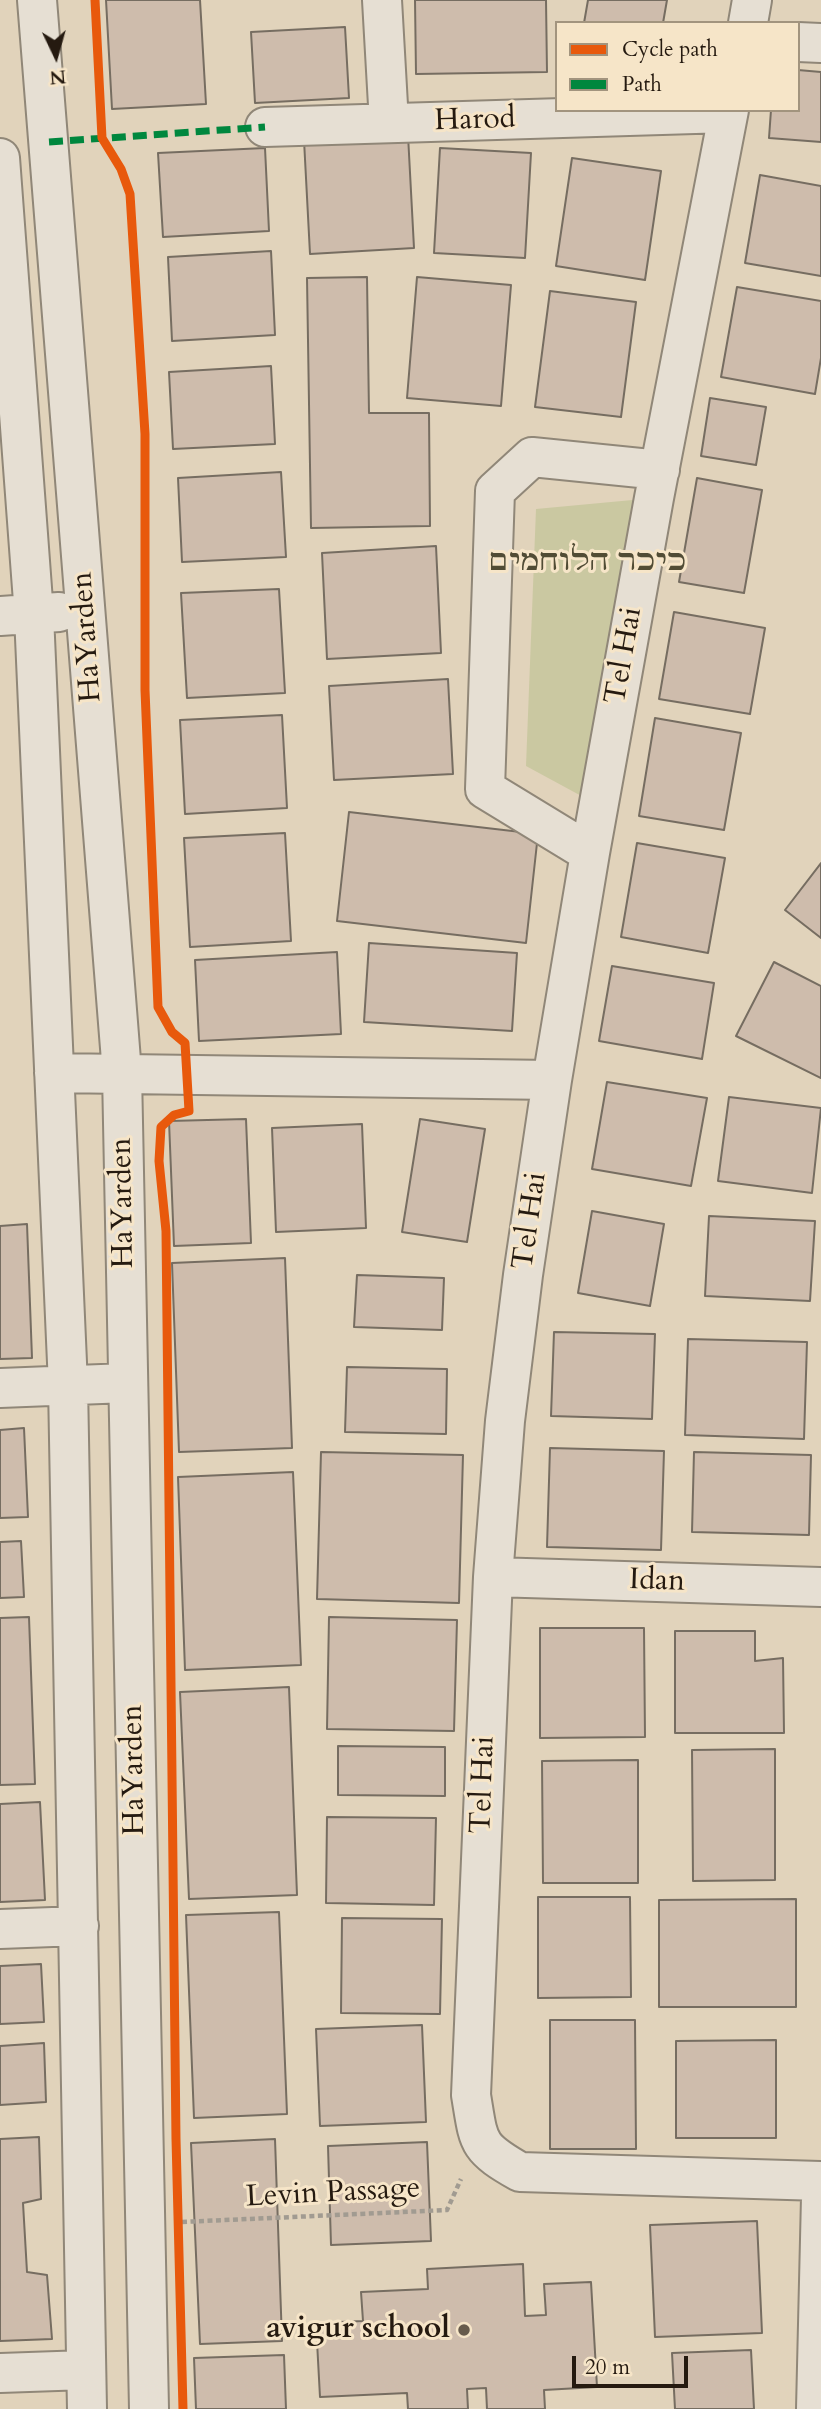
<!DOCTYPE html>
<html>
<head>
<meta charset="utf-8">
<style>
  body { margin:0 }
  #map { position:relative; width:821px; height:2409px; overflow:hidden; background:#e1d3bb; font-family:Cardo,serif }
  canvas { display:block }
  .legend { position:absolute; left:555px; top:21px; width:245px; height:91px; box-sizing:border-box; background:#f6e5c8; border:2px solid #a2947e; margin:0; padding:9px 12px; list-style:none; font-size:21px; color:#251a10 }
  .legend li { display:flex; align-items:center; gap:14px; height:35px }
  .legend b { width:35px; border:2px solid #a2947e }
  .north { position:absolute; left:21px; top:21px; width:70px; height:70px; -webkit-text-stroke:5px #f6e5c8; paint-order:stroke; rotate:175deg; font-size:19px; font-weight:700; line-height:28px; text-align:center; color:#251a10 }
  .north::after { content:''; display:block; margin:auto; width:24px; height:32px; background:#251a10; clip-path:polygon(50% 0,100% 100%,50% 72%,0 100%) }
  .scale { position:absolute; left:572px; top:2356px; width:116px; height:32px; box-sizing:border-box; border:4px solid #251a10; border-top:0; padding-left:9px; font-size:21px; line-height:24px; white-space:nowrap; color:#251a10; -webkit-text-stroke:5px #f6e5c8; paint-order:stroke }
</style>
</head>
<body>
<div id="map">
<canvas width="821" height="2409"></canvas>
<ul class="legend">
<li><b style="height:9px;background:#e8590c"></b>Cycle path</li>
<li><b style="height:9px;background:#00873e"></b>Path</li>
</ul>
<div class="north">N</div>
<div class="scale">20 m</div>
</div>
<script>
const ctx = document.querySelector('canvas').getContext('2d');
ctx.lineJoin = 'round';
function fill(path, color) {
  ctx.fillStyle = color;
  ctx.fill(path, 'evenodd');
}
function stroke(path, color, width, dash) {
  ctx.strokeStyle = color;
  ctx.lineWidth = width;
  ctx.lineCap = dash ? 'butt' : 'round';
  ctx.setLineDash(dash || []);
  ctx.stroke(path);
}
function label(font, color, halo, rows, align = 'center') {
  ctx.font = font + ' Cardo,"Frank Ruhl Libre",serif';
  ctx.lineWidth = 6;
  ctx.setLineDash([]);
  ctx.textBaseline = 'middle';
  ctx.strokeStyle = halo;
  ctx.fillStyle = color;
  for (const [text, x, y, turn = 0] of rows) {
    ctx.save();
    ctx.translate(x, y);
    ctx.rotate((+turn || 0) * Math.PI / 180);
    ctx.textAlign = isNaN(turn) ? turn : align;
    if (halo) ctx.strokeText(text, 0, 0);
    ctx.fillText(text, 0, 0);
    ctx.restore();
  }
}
const green = new Path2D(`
  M 654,498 L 598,805 L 526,766 L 536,509 Z`);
const building = new Path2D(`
  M 106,0 L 200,0 L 206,104 L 112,109 Z
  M 415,0 L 546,0 L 547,72 L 416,74 Z
  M 588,0 L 667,0 L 663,23 L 584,23 Z
  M 345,27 L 349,98 L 255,103 L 251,32 Z
  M 798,70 L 821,72 L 821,142 L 769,138 L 771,110 L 798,110 Z
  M 408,135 L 414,248 L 310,254 L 304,140 Z
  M 265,148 L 269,231 L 163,237 L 158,153 Z
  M 440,148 L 531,153 L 525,258 L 434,253 Z
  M 572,158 L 661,171 L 645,280 L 556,266 Z
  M 760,175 L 821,186 L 821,276 L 745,263 Z
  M 271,251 L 275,335 L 172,341 L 168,257 Z
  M 367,277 L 369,413 L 429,413 L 430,526 L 311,528 L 307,278 Z
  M 417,277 L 511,285 L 501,406 L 407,398 Z
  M 737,287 L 821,301 L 821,358 L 815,394 L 721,377 Z
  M 550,291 L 636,302 L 621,417 L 535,407 Z
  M 271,366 L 275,444 L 173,449 L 169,372 Z
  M 710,398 L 766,407 L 756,465 L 701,456 Z
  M 281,472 L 286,557 L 182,562 L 178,478 Z
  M 697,478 L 762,490 L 744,593 L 679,582 Z
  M 436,546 L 441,653 L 327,659 L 322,553 Z
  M 279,589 L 285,693 L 187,698 L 181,593 Z
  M 674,612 L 765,628 L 750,714 L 659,699 Z
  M 448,679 L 453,774 L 334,780 L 329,686 Z
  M 282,715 L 287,808 L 185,814 L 180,720 Z
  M 655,718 L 741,733 L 724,830 L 639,816 Z
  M 349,812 L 538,834 L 526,943 L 337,921 Z
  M 285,833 L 291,941 L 190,947 L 184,838 Z
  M 637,843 L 725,858 L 708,953 L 621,937 Z
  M 821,863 L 821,938 L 785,910 Z
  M 369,943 L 517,953 L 512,1031 L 364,1022 Z
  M 337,952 L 341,1034 L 199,1041 L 195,960 Z
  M 774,962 L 821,986 L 821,1078 L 736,1036 Z
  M 612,966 L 714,983 L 702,1059 L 599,1041 Z
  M 607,1082 L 707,1098 L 691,1186 L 592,1169 Z
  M 729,1097 L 821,1108 L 812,1193 L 718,1181 Z
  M 246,1119 L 251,1243 L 174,1246 L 169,1121 Z
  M 420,1119 L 485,1129 L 467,1242 L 402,1232 Z
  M 362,1124 L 366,1228 L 276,1232 L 272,1128 Z
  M 592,1211 L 664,1224 L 650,1306 L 578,1293 Z
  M 709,1216 L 815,1221 L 810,1301 L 705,1296 Z
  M 27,1224 L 32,1358 L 0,1359 L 0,1226 Z
  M 285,1258 L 292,1448 L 179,1452 L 172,1263 Z
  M 357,1275 L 444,1278 L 442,1330 L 354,1327 Z
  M 554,1332 L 655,1334 L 652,1419 L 551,1416 Z
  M 688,1339 L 807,1342 L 804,1439 L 685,1435 Z
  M 347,1367 L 447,1369 L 446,1434 L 345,1432 Z
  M 24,1428 L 28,1517 L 0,1518 L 0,1430 Z
  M 550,1448 L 664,1451 L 661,1550 L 547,1547 Z
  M 321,1452 L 463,1455 L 459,1603 L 317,1599 Z
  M 694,1452 L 811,1455 L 809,1535 L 692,1532 Z
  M 293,1472 L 301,1665 L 185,1670 L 178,1477 Z
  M 21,1541 L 24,1597 L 0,1598 L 0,1542 Z
  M 29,1617 L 35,1784 L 0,1785 L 0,1618 Z
  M 329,1617 L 457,1620 L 454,1731 L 327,1729 Z
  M 540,1628 L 644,1628 L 645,1737 L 540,1738 Z
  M 675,1631 L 755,1631 L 755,1661 L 783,1658 L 784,1733 L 675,1733 Z
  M 289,1687 L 297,1895 L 189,1899 L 180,1692 Z
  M 338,1746 L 445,1747 L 445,1796 L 338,1795 Z
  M 775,1749 L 775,1880 L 693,1881 L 692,1750 Z
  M 638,1760 L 638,1883 L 543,1883 L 542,1761 Z
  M 40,1802 L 45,1900 L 0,1902 L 0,1804 Z
  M 327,1817 L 436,1818 L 434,1905 L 326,1903 Z
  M 538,1897 L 630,1897 L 631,1997 L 538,1998 Z
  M 796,1899 L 796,2007 L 659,2007 L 659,1900 Z
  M 279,1912 L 287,2114 L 194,2118 L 186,1915 Z
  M 342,1918 L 442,1919 L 440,2014 L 341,2013 Z
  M 41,1964 L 44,2022 L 0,2024 L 0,1966 Z
  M 550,2020 L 635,2020 L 636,2149 L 550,2149 Z
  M 422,2025 L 426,2122 L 320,2126 L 316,2029 Z
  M 776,2040 L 776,2138 L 676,2138 L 676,2041 Z
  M 44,2043 L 46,2102 L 0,2105 L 0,2046 Z
  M 39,2137 L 41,2199 L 23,2203 L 27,2272 L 47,2275 L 52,2339 L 0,2341 L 0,2139 Z
  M 275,2139 L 282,2341 L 200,2344 L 191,2143 Z
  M 427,2142 L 431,2241 L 331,2245 L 328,2146 Z
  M 757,2221 L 762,2333 L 655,2337 L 650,2225 Z
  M 523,2264 L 525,2316 L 546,2315 L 544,2284 L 591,2282 L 597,2387 L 544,2390 L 545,2409 L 487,2409 L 486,2388 L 467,2389 L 468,2409 L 408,2409 L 407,2393 L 320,2397 L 316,2323 L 363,2321 L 361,2292 L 428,2289 L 427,2269 Z
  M 751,2350 L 754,2409 L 675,2409 L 672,2353 Z
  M 284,2355 L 286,2409 L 196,2409 L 194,2358 Z`);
const path = new Path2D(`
  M 182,2222 L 447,2210 L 461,2179`);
const minor = new Path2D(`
  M 37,0 L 122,1073 L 149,2409
  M 382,0 L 389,123
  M 748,23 L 752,0
  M 798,42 L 821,43
  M 729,110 L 654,498 L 590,853 L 552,1080 L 523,1275 L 505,1421 L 493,1577 L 471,2095 C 479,2143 476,2147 520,2172 L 821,2181
  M 265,127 L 728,113
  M 0,158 L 34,615 L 68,1385 L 87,2409
  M 0,616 L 59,612
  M 590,853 L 485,789 L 495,491 L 532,457 L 660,470
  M 54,1073 L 552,1080
  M 0,1388 L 127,1383
  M 493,1577 L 821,1587
  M 0,1929 L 79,1926
  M 0,2373 L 86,2370
  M 816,2409 L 821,2197`);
const quiet = new Path2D(`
  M 49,142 L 265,127`);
const cycleway = new Path2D(`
  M 95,0 L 102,138 L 121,169 L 130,194 L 145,434 L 145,690 L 158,1007 L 172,1032 L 185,1043 L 189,1111 L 174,1115 L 161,1127 L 159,1161 L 166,1231 L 176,2139 L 183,2409`);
const markers = [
  [464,2330,7,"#675b4c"]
];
const streetNames = [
  ["Harod",475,121,-2],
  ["HaYarden",88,637,-94],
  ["Tel Hai",625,656,-80],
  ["HaYarden",124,1203,-91],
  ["Tel Hai",531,1221,-82],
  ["Idan",657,1582,2],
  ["HaYarden",135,1770,-91],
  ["Tel Hai",484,1785,-88],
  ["Levin Passage",333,2194,-3]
];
const parkNames = [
  ["כיכר הלוחמים",588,563]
];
const poiNames = [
  ["avigur school",450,2330]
];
fill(green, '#cac8a1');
fill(building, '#cebcac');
stroke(building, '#766d61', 2);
stroke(minor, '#908778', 42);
stroke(path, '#a19b91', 4.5, [5, 3.5]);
stroke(minor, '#e6dfd3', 38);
stroke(quiet, '#00873e', 7, [14, 7]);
stroke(cycleway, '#e8590c', 9);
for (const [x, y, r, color] of markers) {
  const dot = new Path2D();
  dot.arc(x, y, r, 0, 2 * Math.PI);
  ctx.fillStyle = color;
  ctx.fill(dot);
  stroke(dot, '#f6e5c8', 2.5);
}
label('30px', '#251a10', '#f6e5c8', streetNames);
label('italic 30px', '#514c35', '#f6e5c8', parkNames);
label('bold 30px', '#251a10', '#f6e5c8', poiNames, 'right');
</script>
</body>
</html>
